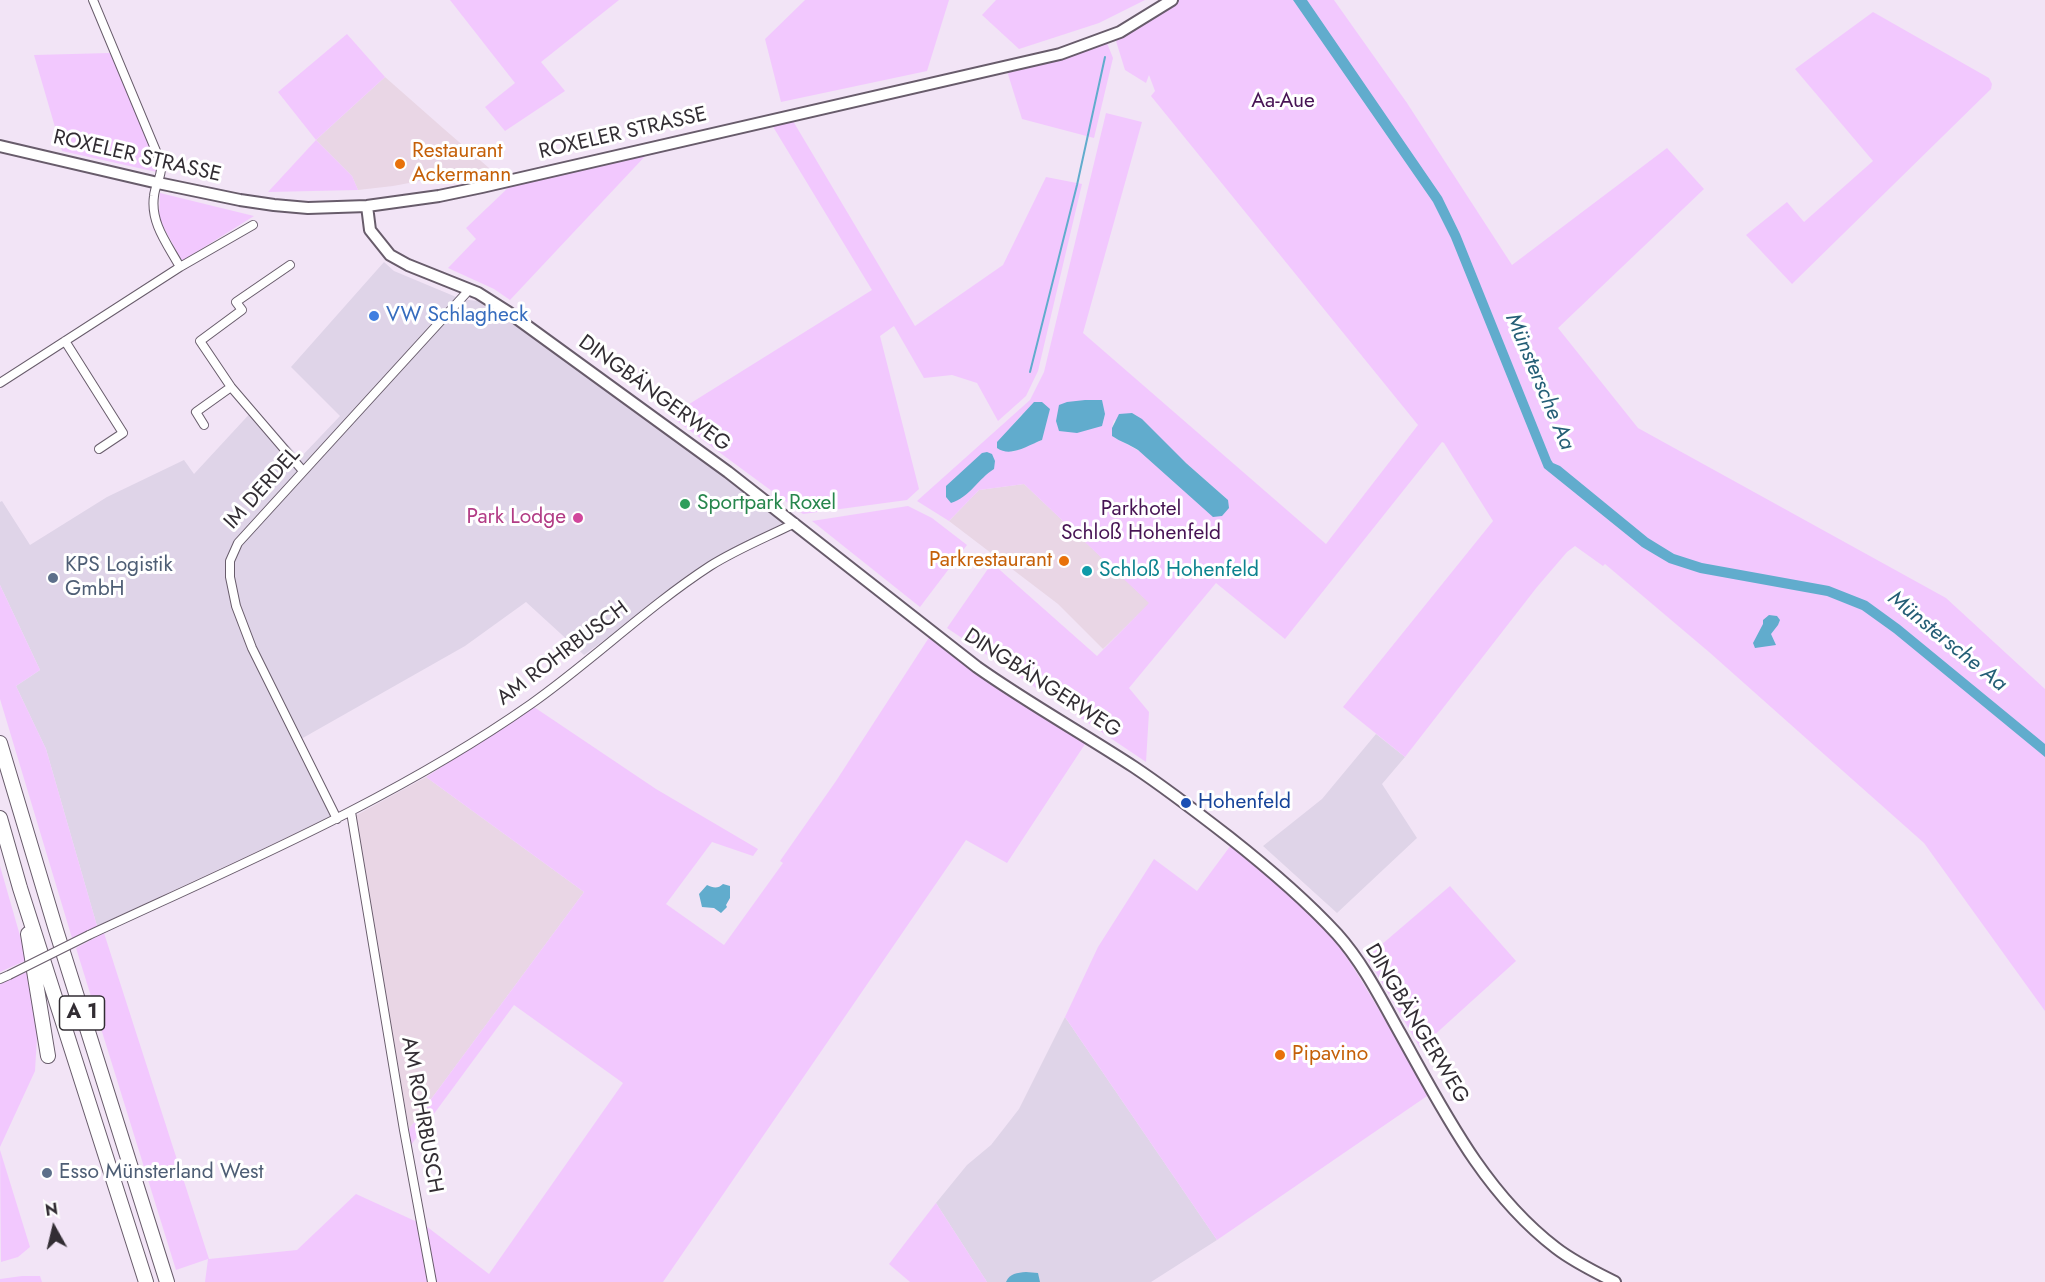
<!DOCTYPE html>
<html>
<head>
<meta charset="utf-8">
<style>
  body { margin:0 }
  #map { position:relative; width:2045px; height:1282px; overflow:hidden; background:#f2e4f6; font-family:Jost,sans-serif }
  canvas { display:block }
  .north { position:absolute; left:24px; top:1198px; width:60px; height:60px; -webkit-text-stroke:4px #fff; paint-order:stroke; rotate:352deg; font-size:16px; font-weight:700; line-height:24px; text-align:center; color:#322d33 }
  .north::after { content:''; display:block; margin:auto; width:21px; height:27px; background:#322d33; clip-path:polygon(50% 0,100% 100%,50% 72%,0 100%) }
</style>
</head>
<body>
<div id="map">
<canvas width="2045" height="1282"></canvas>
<div class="north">N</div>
</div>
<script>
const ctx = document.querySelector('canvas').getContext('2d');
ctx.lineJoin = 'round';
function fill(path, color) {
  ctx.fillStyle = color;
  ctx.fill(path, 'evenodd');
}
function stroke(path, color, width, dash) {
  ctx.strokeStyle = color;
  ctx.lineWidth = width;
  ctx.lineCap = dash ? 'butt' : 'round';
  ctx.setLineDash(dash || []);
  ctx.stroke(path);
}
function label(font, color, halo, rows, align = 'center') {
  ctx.font = font + ' Jost,sans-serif';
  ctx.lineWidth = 6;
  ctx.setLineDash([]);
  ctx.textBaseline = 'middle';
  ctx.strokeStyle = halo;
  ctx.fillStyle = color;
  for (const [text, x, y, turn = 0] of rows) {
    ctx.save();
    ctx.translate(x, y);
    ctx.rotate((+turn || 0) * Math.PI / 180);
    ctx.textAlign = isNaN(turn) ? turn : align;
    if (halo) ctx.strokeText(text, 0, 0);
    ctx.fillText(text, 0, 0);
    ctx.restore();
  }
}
const commercial = new Path2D(`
  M 385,77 L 444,129 L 489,168 L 393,186 L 358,190 L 352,176 L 316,140 Z
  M 1024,484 L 1150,603 L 1103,649 L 1058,604 L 949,521 L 979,490 Z
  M 426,777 L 584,892 L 409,1129 L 355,816 Z`);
const industrial = new Path2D(`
  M 384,262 L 394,271 L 461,299 L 486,302 L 787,523 L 715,558 L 584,655 L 526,602 L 465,646 L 294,743 L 331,817 L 97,926 L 46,749 L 16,686 L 40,670 L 0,585 L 0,502 L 2,501 L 30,545 L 107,497 L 184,460 L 194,474 L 255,408 L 300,458 L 340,416 L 291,367 Z
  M 1376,734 L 1405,757 L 1382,784 L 1417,838 L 1337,913 L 1263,846 L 1322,799 Z
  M 1065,1017 L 1217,1240 L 1151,1282 L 987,1282 L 936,1203 L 967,1165 L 991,1145 L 1019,1109 Z`);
const green = new Path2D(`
  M 450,0 L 619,0 L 541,62 L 565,91 L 505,131 L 485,107 L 515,83 Z
  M 805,0 L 949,0 L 927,71 L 781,102 L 765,39 Z
  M 996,0 L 1145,0 L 1099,23 L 1019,49 L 982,15 Z
  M 1178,0 L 1334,0 L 1407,103 L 1512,265 L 1667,148 L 1704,189 L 1558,328 L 1638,428 L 1946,598 L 2045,689 L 2045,1011 L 1924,843 L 1709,652 L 1605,564 L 1603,566 L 1575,546 L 1567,552 L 1537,587 L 1405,757 L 1343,707 L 1493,521 L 1444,443 L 1442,442 L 1285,639 L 1216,583 L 1129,688 L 1149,712 L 1146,762 L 947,628 L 992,563 L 1097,656 L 1149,603 L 1024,484 L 979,490 L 949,521 L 917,501 L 1030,400 L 1044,372 L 1106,113 L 1142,122 L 1083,333 L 1326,544 L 1418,425 L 1151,96 L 1155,91 L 1149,75 L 1146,83 L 1125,70 L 1116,41 L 1162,14 ZM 1022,414 L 1042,440 L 1012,452 L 1009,430 ZM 1114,420 L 1186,463 L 1228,500 L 1112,436 L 1112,428 Z
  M 1873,12 L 1989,78 L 1992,84 L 1991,89 L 1792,284 L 1746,235 L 1787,202 L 1804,222 L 1873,161 L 1795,69 Z
  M 347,34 L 385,77 L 316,140 L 352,176 L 358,190 L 268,192 L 316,140 L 278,92 Z
  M 1107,43 L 1113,58 L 1094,138 L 1022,119 L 1007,71 Z
  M 110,53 L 161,173 L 62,151 L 34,55 Z
  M 793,121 L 915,326 L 1003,265 L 1046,177 L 1082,184 L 1038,371 L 1026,396 L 998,421 L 977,383 L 952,375 L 924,378 L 894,326 L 880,336 L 919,489 L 907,500 L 803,514 L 670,416 L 872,290 L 772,125 Z
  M 649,152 L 510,300 L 494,289 L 448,268 L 476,239 L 466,228 L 510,186 Z
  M 160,193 L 254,216 L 182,261 L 159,219 Z
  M 908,506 L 932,518 L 967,545 L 920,607 L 812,521 Z
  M 0,585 L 40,670 L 16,686 L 46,749 L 97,926 L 72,938 L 0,699 Z
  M 930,636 L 1087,741 L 1007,863 L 966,840 L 663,1282 L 205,1282 L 208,1259 L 176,1270 L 76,948 L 104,933 L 209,1259 L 297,1250 L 356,1194 L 426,1226 L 489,1274 L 623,1083 L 514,1005 L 411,1145 L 409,1129 L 584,892 L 426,777 L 534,707 L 656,789 L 758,849 L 753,856 L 712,842 L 666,904 L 724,945 L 783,863 L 780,861 L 836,781 Z
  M 1231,845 L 1254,861 L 1320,920 L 1352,965 L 1430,1094 L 1217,1240 L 1065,1017 L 1098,947 L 1154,859 L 1197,891 Z
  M 0,866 L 27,960 L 0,972 Z
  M 1450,886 L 1516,961 L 1420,1048 L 1367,957 Z
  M 29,971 L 38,1020 L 35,1071 L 0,1147 L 0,984 Z
  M 0,1150 L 30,1247 L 18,1257 L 1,1262 Z
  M 936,1203 L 987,1282 L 910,1282 L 889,1264 Z
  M 22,1276 L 40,1276 L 42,1282 L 0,1282 L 0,1279 Z`);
const water = new Path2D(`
  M 1293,0 L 1307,0 L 1442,197 L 1460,234 L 1551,460 L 1553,463 L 1560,466 L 1648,538 L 1674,554 L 1702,563 L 1829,586 L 1867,601 L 1900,625 L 2045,744 L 2045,757 L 1894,633 L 1862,610 L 1827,596 L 1700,573 L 1669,563 L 1642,547 L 1544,468 L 1451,238 L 1433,202 Z
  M 1085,400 L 1102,400 L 1105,414 L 1102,426 L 1077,433 L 1059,431 L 1056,421 L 1059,405 L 1067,402 Z
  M 1034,402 L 1042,402 L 1050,409 L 1042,440 C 1028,445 1011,458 997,448 L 997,442 Z
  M 1132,413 L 1142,419 L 1186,463 L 1228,500 L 1229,508 L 1222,516 L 1213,517 L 1138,450 C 1129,444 1121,442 1112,436 L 1112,428 L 1119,414 Z
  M 987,452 L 992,454 L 995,461 L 994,469 C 978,479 970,497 951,503 L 946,497 L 946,486 L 982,453 Z
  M 1769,615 L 1777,616 L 1780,620 L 1778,625 L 1771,634 L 1776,645 L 1755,648 L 1753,643 L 1763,624 L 1763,620 Z
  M 723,884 L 730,886 L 730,898 L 726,905 L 727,907 L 721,913 L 714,908 L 702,907 L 699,894 L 707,885 C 713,888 718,889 723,884 Z
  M 1026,1272 L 1038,1273 L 1040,1282 L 1006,1282 C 1010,1273 1017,1273 1026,1272 Z`);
const stream = new Path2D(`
  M 1030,372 L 1077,185 L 1105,57`);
const minor = new Path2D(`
  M 93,0 L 161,163 C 163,176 155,184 154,196 C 150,223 168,245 180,267
  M 290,265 L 236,302 L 242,310 L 200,341 L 231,387 L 303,471
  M 65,341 L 123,433 L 99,449
  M 0,383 L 180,267 L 253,225
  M 204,425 L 196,412 L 231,387
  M 351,812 L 404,1130 L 432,1282
  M 337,819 L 252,648 L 236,606 L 230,577 L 230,561 L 238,543 L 469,290
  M 89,935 C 239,865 394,800 531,704 C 592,661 647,607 710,566 C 737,549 767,537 795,523
  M 0,979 L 9,975`);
const secondary = new Path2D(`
  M 0,146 L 158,183 L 240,200 L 274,205 L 308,208 L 367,206 L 439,196 L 482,187 L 1060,54 L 1120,32 L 1172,0
  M 367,206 L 370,230 L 390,255 L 408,265 L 478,293 L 508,312 L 728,472 L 977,667 C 1028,703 1082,733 1134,767 C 1167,789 1198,813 1229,837 C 1267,867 1304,898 1337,934 C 1363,963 1381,999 1400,1033 C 1443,1110 1484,1193 1556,1248 C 1574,1262 1595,1272 1615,1282`);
const motorway = new Path2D(`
  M 0,743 L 56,930 L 167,1282
  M 0,818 L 20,888 L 146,1282
  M 28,934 L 48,1056`);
const minorBridge = new Path2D(`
  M 9,975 L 89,935`);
const markers = [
  [400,164,6,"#e8710a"],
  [374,316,6,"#3f7fe0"],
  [685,504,6,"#2e9e5b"],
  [578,518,6,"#d1479c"],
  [1064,561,6,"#e8710a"],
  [1087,571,6,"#0f9aa8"],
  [53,578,6,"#5c6f8a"],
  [1186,803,6,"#1a4fb4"],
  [1280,1055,6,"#e8710a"],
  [47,1173,6,"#5c6f8a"]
];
const shields = [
  [82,1013,45]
];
const shieldNames = [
  ["A 1",82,1013]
];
const parkNames = [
  ["Aa-Aue",1283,102],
  ["Parkhotel",1141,510],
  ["Schloß Hohenfeld",1141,534]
];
const streetNames = [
  ["ROXELER STRASSE",623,134,-13],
  ["ROXELER STRASSE",137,157,13],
  ["DINGBÄNGERWEG",654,394,36],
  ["IM DERDEL",263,489,-48],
  ["AM ROHRBUSCH",563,654,-37],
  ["DINGBÄNGERWEG",1042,684,33],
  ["DINGBÄNGERWEG",1416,1024,59],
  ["AM ROHRBUSCH",421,1115,80]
];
const foodNames = [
  ["Restaurant",412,152],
  ["Ackermann",412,176],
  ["Parkrestaurant",1052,561,"right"],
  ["Pipavino",1292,1055]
];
const shopNames = [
  ["VW Schlagheck",386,316]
];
const leisureNames = [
  ["Sportpark Roxel",697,504]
];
const hotelNames = [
  ["Park Lodge",566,518]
];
const serviceNames = [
  ["KPS Logistik",65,566],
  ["GmbH",65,590],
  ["Esso Münsterland West",59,1173]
];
const cultureNames = [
  ["Schloß Hohenfeld",1099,571]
];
const transitNames = [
  ["Hohenfeld",1198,803]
];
const waterNames = [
  ["Münstersche Aa",1539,382,67],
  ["Münstersche Aa",1947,642,39]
];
fill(commercial, '#e9d6e5');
fill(industrial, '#dfd4e8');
fill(green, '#f2c8fe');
fill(water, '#61accd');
stroke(stream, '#61accd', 2);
stroke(minor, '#685c6b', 10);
stroke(secondary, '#685c6b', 14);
stroke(motorway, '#685c6b', 16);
stroke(minor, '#fff', 8);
stroke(secondary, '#fff', 10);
stroke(motorway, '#fff', 14);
stroke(minorBridge, '#685c6b', 10, []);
stroke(minorBridge, '#fff', 8);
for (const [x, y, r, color] of markers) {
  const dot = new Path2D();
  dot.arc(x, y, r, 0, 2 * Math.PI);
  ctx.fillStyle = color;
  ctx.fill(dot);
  stroke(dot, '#fff', 2);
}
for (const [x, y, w] of shields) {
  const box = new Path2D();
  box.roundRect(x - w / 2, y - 17, w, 34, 4.5);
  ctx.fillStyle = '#fff';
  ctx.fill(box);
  stroke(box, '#322d33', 1.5);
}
label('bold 20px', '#322d33', null, shieldNames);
label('21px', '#471454', '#fff', parkNames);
label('21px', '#322d33', '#fff', streetNames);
label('21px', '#c56008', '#fff', foodNames, 'left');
label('21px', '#366cbe', '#fff', shopNames, 'left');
label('21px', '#27864d', '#fff', leisureNames, 'left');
label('21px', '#b23c85', '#fff', hotelNames, 'right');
label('21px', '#4e5e75', '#fff', serviceNames, 'left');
label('21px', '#0d838f', '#fff', cultureNames, 'left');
label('21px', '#164399', '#fff', transitNames, 'left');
label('italic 22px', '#245e76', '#fff', waterNames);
</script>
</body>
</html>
